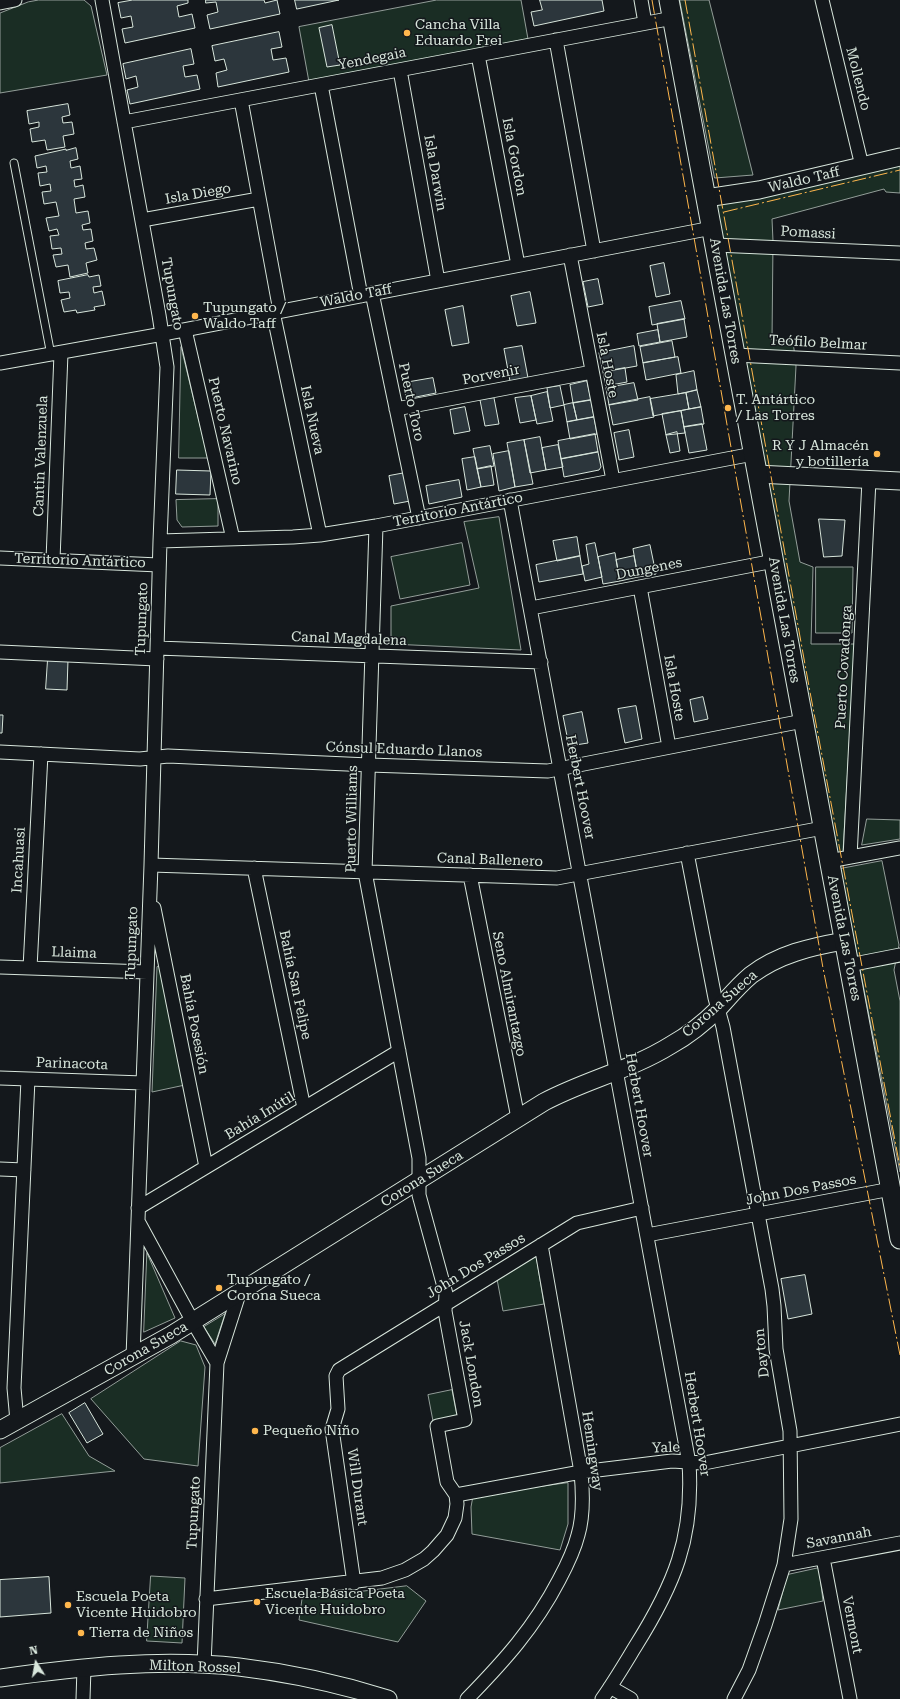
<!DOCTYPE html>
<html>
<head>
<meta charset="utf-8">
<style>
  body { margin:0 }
  #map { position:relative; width:900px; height:1699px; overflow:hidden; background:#14181c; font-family:"Roboto Serif",serif }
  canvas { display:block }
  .north { position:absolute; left:16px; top:1643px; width:40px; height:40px; -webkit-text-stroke:3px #14181c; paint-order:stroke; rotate:349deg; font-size:11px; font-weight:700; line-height:16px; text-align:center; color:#d8e6dc }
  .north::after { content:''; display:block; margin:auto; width:14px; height:18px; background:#d8e6dc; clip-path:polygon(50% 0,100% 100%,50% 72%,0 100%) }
</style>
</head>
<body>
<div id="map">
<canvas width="900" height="1699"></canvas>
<div class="north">N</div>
</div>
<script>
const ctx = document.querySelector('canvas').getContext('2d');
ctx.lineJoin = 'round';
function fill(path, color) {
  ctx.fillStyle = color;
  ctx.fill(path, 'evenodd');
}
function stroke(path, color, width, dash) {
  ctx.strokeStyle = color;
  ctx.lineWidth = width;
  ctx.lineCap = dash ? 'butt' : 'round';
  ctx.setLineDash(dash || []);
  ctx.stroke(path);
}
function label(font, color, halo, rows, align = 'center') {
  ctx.font = font + ' "Roboto Serif",serif';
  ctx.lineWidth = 3;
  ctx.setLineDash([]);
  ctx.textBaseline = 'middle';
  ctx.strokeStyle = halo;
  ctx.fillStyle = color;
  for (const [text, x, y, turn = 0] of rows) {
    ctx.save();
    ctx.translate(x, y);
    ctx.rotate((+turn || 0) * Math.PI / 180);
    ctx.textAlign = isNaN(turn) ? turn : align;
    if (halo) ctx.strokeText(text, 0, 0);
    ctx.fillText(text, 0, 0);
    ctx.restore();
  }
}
const green = new Path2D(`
  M 39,0 L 84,0 L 91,6 L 107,75 L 0,93 L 0,13 L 28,2 Z
  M 437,0 L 521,0 L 528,39 L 309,82 L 299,27 Z
  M 680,0 L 709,0 L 753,175 L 715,178 Z
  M 900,162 L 900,193 L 886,192 L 884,189 L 772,219 L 773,241 L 772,340 L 793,341 L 796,366 L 789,501 L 800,562 L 813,567 L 811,644 L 855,644 L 843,852 L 838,854 L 716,204 Z
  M 181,347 L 208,458 L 179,458 Z
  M 218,499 L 218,526 L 182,527 L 177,520 L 176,500 Z
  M 499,517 L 521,650 L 391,644 L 391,606 L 479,588 L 464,522 Z
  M 462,543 L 470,585 L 400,599 L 391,557 Z
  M 816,567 L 853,567 L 852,633 L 816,633 Z
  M 867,819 L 900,820 L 900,839 L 862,845 Z
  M 882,861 L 899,945 L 894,970 L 900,1001 L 900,1172 L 840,869 Z
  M 160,966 L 185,1085 L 152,1092 L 157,967 Z
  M 147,1253 L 175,1318 L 144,1332 Z
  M 536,1255 L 544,1304 L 503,1311 L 497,1279 Z
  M 225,1314 L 215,1344 L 204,1327 Z
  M 181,1341 L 196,1345 L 205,1367 L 198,1466 L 144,1459 L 91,1399 Z
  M 452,1390 L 457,1416 L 433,1421 L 428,1395 Z
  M 62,1414 L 89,1456 L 115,1471 L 0,1483 L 0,1448 Z
  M 568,1483 L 568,1524 L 560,1550 L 472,1534 L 471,1507 L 473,1496 Z
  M 819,1568 L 823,1601 L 778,1610 L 787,1575 Z
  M 151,1576 L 185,1578 L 182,1643 L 147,1641 Z
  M 407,1586 L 426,1601 L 398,1642 L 299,1620 L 302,1599 Z`);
const building = new Path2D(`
  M 133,0 L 188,0 L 188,3 L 177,6 L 179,17 L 192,14 L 195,28 L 125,43 L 122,29 L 133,27 L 131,16 L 121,18 L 118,3 Z
  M 206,0 L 264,0 L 265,3 L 277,0 L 280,14 L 210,29 L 207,15 L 218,12 L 216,2 L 206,3 Z
  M 295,0 L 339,0 L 297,9 Z
  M 540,0 L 602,0 L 604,11 L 534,26 L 531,12 L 542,10 Z
  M 332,25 L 340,65 L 327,67 L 319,28 Z
  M 279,32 L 282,47 L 271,49 L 273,60 L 286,58 L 289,72 L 218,87 L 216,73 L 227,70 L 224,59 L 215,61 L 212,46 Z
  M 191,49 L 194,64 L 183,66 L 185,77 L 197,75 L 200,89 L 130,104 L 127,90 L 138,87 L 136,76 L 126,79 L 123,64 Z
  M 68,104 L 70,115 L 62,117 L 63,123 L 72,122 L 74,134 L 63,136 L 65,147 L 47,150 L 45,140 L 32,142 L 30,129 L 39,127 L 39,122 L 29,124 L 27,111 Z
  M 76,148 L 78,159 L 70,161 L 71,168 L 80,166 L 82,179 L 74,180 L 75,187 L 83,185 L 85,197 L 74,199 L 76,213 L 88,211 L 90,223 L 82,225 L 83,230 L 91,229 L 93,241 L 85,243 L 86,249 L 94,248 L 97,260 L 86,263 L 88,273 L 70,277 L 68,265 L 56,267 L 53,255 L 62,254 L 61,248 L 52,249 L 50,236 L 59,235 L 57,229 L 49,231 L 46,218 L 59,216 L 56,202 L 44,204 L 42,192 L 51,191 L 50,184 L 40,186 L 38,173 L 47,172 L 46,166 L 37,168 L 35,156 L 66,149 L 66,150 Z
  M 664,263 L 670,294 L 656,297 L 650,266 Z
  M 88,275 L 89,277 L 99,275 L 101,286 L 93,287 L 94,293 L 102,291 L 105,305 L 94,307 L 95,310 L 77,313 L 76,310 L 64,312 L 61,300 L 70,298 L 69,292 L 60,293 L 58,281 Z
  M 598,279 L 603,304 L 588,307 L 583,282 Z
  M 530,292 L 536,323 L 517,326 L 511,296 Z
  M 681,301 L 685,319 L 652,325 L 649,307 Z
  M 463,306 L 469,343 L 452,346 L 445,310 Z
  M 684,319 L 687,337 L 660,342 L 657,324 Z
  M 658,330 L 660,342 L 639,346 L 637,334 Z
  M 672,341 L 675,357 L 643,363 L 640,347 Z
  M 522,346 L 528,378 L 510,381 L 504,349 Z
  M 634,346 L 637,366 L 603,372 L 599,353 Z
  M 678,357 L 681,373 L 646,380 L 643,363 Z
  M 625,368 L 627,382 L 606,386 L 603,372 Z
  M 694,371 L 697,390 L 678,394 L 676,375 Z
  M 433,378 L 436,393 L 406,399 L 404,383 Z
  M 587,381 L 591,400 L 573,403 L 570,385 Z
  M 634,383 L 638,400 L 609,405 L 606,388 Z
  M 560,386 L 564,405 L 550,408 L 547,388 Z
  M 697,390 L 701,407 L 689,409 L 686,393 Z
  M 547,392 L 553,421 L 537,424 L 531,396 Z
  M 686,393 L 689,409 L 653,416 L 650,399 Z
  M 531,396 L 536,420 L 520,423 L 515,398 Z
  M 650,397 L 654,417 L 613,425 L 609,405 Z
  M 494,398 L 499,424 L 485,426 L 480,400 Z
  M 591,400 L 594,417 L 577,420 L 573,403 Z
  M 573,403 L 577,420 L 567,422 L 564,405 Z
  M 465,407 L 470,431 L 454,434 L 450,410 Z
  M 701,407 L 704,424 L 684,427 L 681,411 Z
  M 681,411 L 685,433 L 666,435 L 662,414 Z
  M 594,417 L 597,434 L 570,439 L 567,422 Z
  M 702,424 L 707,450 L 689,453 L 684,427 Z
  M 629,430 L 634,457 L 619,460 L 614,433 Z
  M 677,432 L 680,451 L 670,453 L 666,435 Z
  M 595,434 L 598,452 L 561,459 L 558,441 Z
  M 540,437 L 546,470 L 530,473 L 524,440 Z
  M 524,440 L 533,484 L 515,487 L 507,443 Z
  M 558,445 L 563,467 L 546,470 L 542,448 Z
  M 490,446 L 494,466 L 477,469 L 473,449 Z
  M 509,451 L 515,487 L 499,491 L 493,454 Z
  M 598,452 L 601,467 L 599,470 L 564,477 L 561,459 Z
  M 475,457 L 481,487 L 467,490 L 462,459 Z
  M 491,466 L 494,485 L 481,487 L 477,469 Z
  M 177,470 L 211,471 L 210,495 L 176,494 Z
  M 405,473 L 410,501 L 394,504 L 389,476 Z
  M 459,480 L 462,497 L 429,504 L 426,486 Z
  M 819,519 L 845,520 L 842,556 L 824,557 Z
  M 577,537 L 580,556 L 557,561 L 553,541 Z
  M 595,543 L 602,577 L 585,581 L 582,566 L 589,564 L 586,545 Z
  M 650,545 L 656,574 L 638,577 L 633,549 Z
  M 615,553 L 620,581 L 603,584 L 598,557 Z
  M 580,556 L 583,574 L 539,582 L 536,565 Z
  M 634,556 L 638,577 L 620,581 L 616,560 Z
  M 48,659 L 68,660 L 67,690 L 46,689 Z
  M 703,697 L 708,719 L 694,722 L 690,700 Z
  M 636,706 L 642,739 L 625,743 L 618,709 Z
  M 582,712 L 588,743 L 569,746 L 563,716 Z
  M 0,715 L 3,715 L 2,733 L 0,733 Z
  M 805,1275 L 812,1314 L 788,1319 L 781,1279 Z
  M 85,1403 L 103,1434 L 87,1443 L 69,1413 Z
  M 49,1577 L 51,1613 L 0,1617 L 0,1580 Z`);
const service = new Path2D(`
  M 14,163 L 51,355`);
const minor = new Path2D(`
  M 102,0 L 159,315 L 167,367 L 160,541 L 151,865 L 133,1357
  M 641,0 L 645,23
  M 822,0 L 862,166
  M 0,3 L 15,0
  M 556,40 L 594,251
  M 478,55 L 518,265
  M 400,70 L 438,281
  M 321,85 L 361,296
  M 241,100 L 280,311
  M 124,122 L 673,18
  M 142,220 L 259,199
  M 715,245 L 900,253
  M 570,255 L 613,480
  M 372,293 L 419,518
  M 273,312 L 320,535
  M 185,330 L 233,539
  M 735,355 L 900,363
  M 0,363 L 163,334 L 712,228
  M 396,409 L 592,372
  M 510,500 L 689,1463 C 694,1538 674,1585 635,1647 C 624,1665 614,1682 602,1699
  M 160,541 L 293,537 L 320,535 L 376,526 L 753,454
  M 0,558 L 159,565
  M 53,560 L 61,353
  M 640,587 L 669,747
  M 531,608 L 774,561
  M 157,648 L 541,662
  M 0,652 L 157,659
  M 0,752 L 140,759 L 168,756 L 369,765 L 548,771 L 803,721
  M 687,853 L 715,998 L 723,1027 L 772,1289 L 774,1306 L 776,1349 L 790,1431 L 791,1519 L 784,1565 L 765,1625 L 749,1670 L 734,1699
  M 850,857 L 869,480
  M 829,861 L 900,848
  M 151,865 L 557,878 L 823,828
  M 254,868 L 304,1108
  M 470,875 L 518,1118
  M 154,908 L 206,1167
  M 849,965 L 900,955
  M 0,967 L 147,972
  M 30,968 L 41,754
  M 0,1078 L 143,1083
  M 0,1169 L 24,1170
  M 138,1208 L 399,1051
  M 138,1221 L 193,1322 L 217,1363
  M 647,1235 L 891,1189
  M 17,1421 L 14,1388 L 28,1079
  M 456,1495 L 581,1472 L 672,1461 L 704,1463 L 900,1424
  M 823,1558 L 850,1699
  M 784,1565 L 900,1543
  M 354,1583 L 332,1429 L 338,1409 L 336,1376 L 339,1370 L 577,1223 L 642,1208
  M 206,1599 L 382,1578 L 405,1570 L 424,1559 L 433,1551 L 447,1535 L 455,1518 L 457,1504 L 456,1495 L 447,1482 L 437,1426 L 465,1420 L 445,1311 L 446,1294 L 419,1195 L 419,1158 L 365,872 L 376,526
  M 204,1665 L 217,1363 L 239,1294
  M 610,1687 L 631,1699
  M 83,1699 L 84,1668
  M 467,1699 C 504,1661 534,1628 559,1580 C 567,1565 574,1551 578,1535 C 584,1515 583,1493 581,1472 L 541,1245`);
const tertiary = new Path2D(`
  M 706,198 L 759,190 L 900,157
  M 757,474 L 900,481
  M 0,1430 L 171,1335 L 544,1102 C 585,1080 631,1070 671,1045 C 689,1035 705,1022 719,1008 C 729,997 739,985 751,975 C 779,954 810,947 844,941
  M 0,1678 C 79,1667 160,1658 239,1667 C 290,1673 340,1684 388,1699`);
const secondary = new Path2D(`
  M 669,0 L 900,1239`);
const power = new Path2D(`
  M 652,0 L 823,968 L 900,1355
  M 685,0 L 810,692 L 900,1167
  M 724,212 L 900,170`);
const markers = [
  [407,33,4,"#ffb74d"],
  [195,316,4,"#ffb74d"],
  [728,408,4,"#ffb74d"],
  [877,454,4,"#ffb74d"],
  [219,1288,4,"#ffb74d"],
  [255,1431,4,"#ffb74d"],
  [257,1602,4,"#ffb74d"],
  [68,1605,4,"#ffb74d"],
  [81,1633,4,"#ffb74d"]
];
const poiNames = [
  ["Cancha Villa",415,25],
  ["Eduardo Frei",415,41],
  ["Tupungato /",203,308],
  ["Waldo Taff",203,324],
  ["T. Antártico",736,400],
  ["/ Las Torres",736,416],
  ["R Y J Almacén",869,446,"right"],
  ["y botillería",869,462,"right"],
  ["Tupungato /",227,1280],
  ["Corona Sueca",227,1296],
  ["Pequeño Niño",263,1431],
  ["Escuela Básica Poeta",265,1594],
  ["Vicente Huidobro",265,1610],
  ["Escuela Poeta",76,1597],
  ["Vicente Huidobro",76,1613],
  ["Tierra de Niños",89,1633]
];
const streetNames = [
  ["Yendegaia",372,59,-11],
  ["Mollendo",858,79,76],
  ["Isla Gordon",514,157,79],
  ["Isla Darwin",435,173,80],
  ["Waldo Taff",804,180,-13],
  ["Isla Diego",198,194,-10],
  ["Pomassi",808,233,3],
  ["Tupungato",172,294,80],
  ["Waldo Taff",356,296,-11],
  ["Avenida Las Torres",725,301,80],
  ["Teófilo Belmar",818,343,3],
  ["Isla Hoste",607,365,79],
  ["Porvenir",491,375,-11],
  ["Puerto Toro",411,402,78],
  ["Isla Nueva",312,420,78],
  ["Puerto Navarino",225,431,77],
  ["Cantin Valenzuela",41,456,-88],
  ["Territorio Antártico",458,510,-11],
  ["Territorio Antártico",80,561,2],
  ["Dungenes",649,569,-11],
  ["Tupungato",142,619,-88],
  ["Avenida Las Torres",784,620,80],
  ["Canal Magdalena",349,639,2],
  ["Puerto Covadonga",844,667,-87],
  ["Isla Hoste",674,688,80],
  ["Cónsul Eduardo Llanos",404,750,2],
  ["Herbert Hoover",580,787,79],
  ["Puerto Williams",352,819,-89],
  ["Incahuasi",19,860,-87],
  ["Canal Ballenero",490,860,2],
  ["Avenida Las Torres",844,938,79],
  ["Tupungato",132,943,-88],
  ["Llaima",74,953,2],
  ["Bahía San Felipe",295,985,78],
  ["Seno Almirantazgo",509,994,79],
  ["Corona Sueca",720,1004,-41],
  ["Bahía Posesión",194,1024,79],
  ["Parinacota",72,1064,2],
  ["Herbert Hoover",639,1105,80],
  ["Bahía Inútil",260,1116,-31],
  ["Corona Sueca",422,1179,-32],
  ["John Dos Passos",801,1190,-11],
  ["John Dos Passos",476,1266,-31],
  ["Corona Sueca",146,1349,-30],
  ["Dayton",762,1353,-96],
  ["Jack London",471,1364,80],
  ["Herbert Hoover",697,1424,81],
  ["Yale",666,1448,-2],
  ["Hemingway",592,1451,82],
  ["Will Durant",357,1487,82],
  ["Tupungato",194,1513,-87],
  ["Savannah",839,1538,-11],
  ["Vermont",852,1625,79],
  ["Milton Rossel",195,1667,2]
];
fill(green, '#1a2d24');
stroke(green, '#939e99', 1);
fill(building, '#2c363c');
stroke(building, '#d8e6dc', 1);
stroke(service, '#d8e6dc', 9);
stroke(minor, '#d8e6dc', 15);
stroke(tertiary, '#d8e6dc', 19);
stroke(secondary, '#d8e6dc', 21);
stroke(service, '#14181c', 7);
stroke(minor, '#14181c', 13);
stroke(tertiary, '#14181c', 17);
stroke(secondary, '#14181c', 19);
stroke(power, '#ffb74d', 1, [14, 3, 2, 3]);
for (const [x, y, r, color] of markers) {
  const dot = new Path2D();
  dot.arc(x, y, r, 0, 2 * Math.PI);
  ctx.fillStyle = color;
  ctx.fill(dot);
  stroke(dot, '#14181c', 1.5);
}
label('14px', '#d8e6dc', '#14181c', poiNames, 'left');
label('14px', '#d8e6dc', '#14181c', streetNames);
</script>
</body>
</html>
